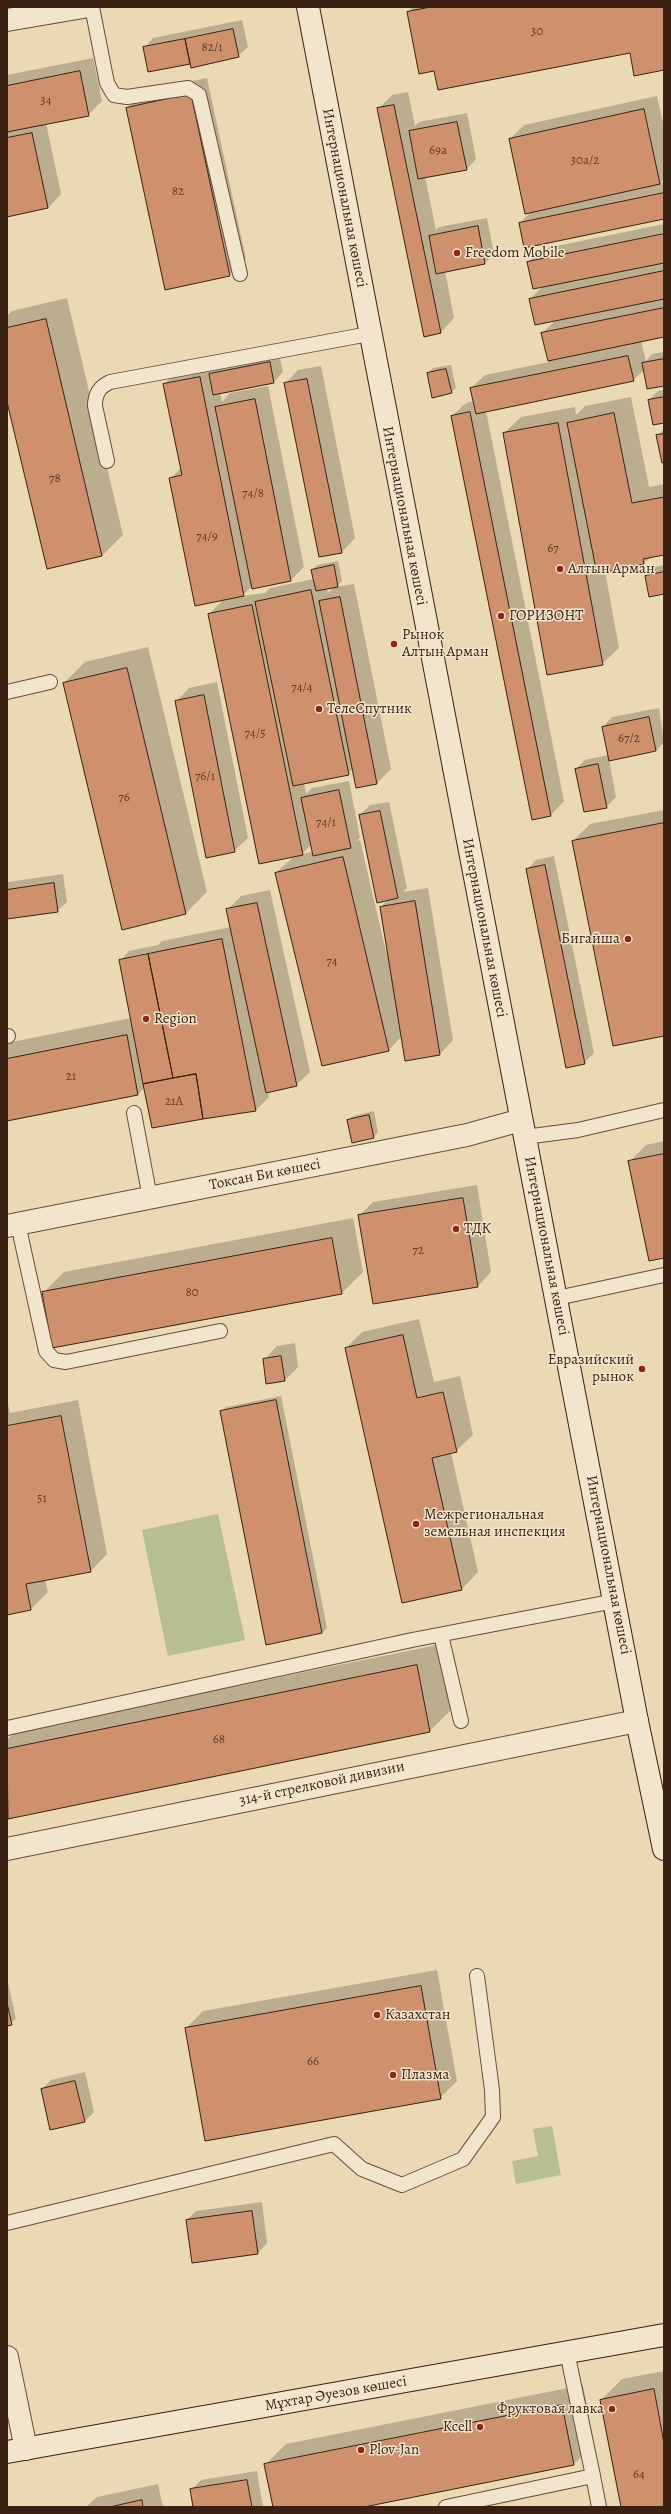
<!DOCTYPE html>
<html>
<head>
<meta charset="utf-8">
<style>
  body { margin:0 }
  #map { position:relative; width:671px; height:2514px; overflow:hidden; background:#ead9b2; font-family:Alegreya,serif }
  canvas { display:block }
  .frame { position:absolute; inset:0; border:8px solid #3a2113; pointer-events:none }
</style>
</head>
<body>
<div id="map">
<canvas width="671" height="2514"></canvas>
<div class="frame"></div>
</div>
<script>
const ctx = document.querySelector('canvas').getContext('2d');
ctx.lineJoin = 'round';
function fill(path, color) {
  ctx.fillStyle = color;
  ctx.fill(path, 'evenodd');
}
function stroke(path, color, width, dash) {
  ctx.strokeStyle = color;
  ctx.lineWidth = width;
  ctx.lineCap = dash ? 'butt' : 'round';
  ctx.setLineDash(dash || []);
  ctx.stroke(path);
}
function label(font, color, halo, rows, align = 'center') {
  ctx.font = font + ' Alegreya,serif';
  ctx.lineWidth = 3;
  ctx.setLineDash([]);
  ctx.textBaseline = 'middle';
  ctx.strokeStyle = halo;
  ctx.fillStyle = color;
  for (const [text, x, y, turn = 0] of rows) {
    ctx.save();
    ctx.translate(x, y);
    ctx.rotate((+turn || 0) * Math.PI / 180);
    ctx.textAlign = isNaN(turn) ? turn : align;
    if (halo) ctx.strokeText(text, 0, 0);
    ctx.fillText(text, 0, 0);
    ctx.restore();
  }
}
const green = new Path2D(`
  M 218,1514 L 245,1640 L 168,1656 L 142,1530 Z
  M 552,2126 L 561,2175 L 516,2184 L 512,2161 L 538,2156 L 533,2129 Z`);
const shadow = new Path2D(`
  M 413,7 L 664,7 L 664,69 L 630,52 L 435,70 L 408,12 Z
  M 242,20 L 248,47 L 238,56 L 149,71 L 144,48 L 153,38 Z
  M 93,58 L 102,101 L 88,115 L 46,123 L 61,194 L 48,208 L 7,216 L 7,75 Z
  M 207,78 L 246,259 L 229,275 L 127,108 L 144,91 Z
  M 408,92 L 415,126 L 419,122 L 467,113 L 476,159 L 467,169 L 425,177 L 436,230 L 439,227 L 487,218 L 494,254 L 485,263 L 445,271 L 454,318 L 441,332 L 378,109 L 392,95 Z
  M 657,96 L 664,127 L 664,179 L 660,183 L 664,182 L 664,218 L 520,223 L 531,212 L 510,139 L 524,125 Z
  M 664,224 L 664,336 L 641,341 L 646,361 L 652,354 L 664,352 L 664,385 L 644,370 L 633,380 L 486,411 L 564,801 L 551,815 L 452,416 L 466,403 L 474,401 L 471,388 L 485,375 L 549,362 L 542,333 L 556,320 L 530,299 L 543,286 L 528,262 L 542,249 Z
  M 67,298 L 123,535 L 102,556 L 47,568 L 7,398 L 7,316 L 12,311 Z
  M 279,353 L 283,372 L 274,382 L 220,392 L 222,402 L 230,393 L 268,386 L 304,567 L 291,580 L 252,586 L 242,596 L 265,593 L 270,588 L 314,579 L 313,570 L 317,565 L 338,561 L 342,581 L 336,587 L 354,584 L 391,769 L 377,783 L 357,787 L 353,769 L 348,774 L 304,783 L 306,794 L 312,788 L 349,781 L 360,838 L 356,841 L 360,840 L 387,956 L 381,907 L 388,899 L 360,815 L 370,805 L 389,802 L 407,888 L 403,892 L 428,888 L 453,1040 L 440,1054 L 402,1036 L 389,1050 L 276,873 L 294,856 L 209,614 L 224,599 L 170,479 L 181,468 L 164,384 L 178,371 ZM 335,586 L 328,593 L 327,588 ZM 312,844 L 313,851 L 302,854 Z
  M 451,365 L 456,388 L 451,392 L 428,373 L 433,368 Z
  M 321,366 L 355,538 L 342,552 L 285,384 L 298,370 Z
  M 664,390 L 664,422 L 649,400 L 658,391 Z
  M 631,397 L 649,487 L 664,484 L 664,554 L 651,557 L 644,563 L 605,571 L 619,648 L 602,664 L 504,433 L 521,417 L 575,407 L 576,415 L 585,406 Z
  M 664,429 L 664,461 L 657,436 Z
  M 664,565 L 664,593 L 646,576 L 655,567 Z
  M 148,647 L 207,892 L 186,913 L 64,683 L 85,662 Z
  M 217,682 L 248,838 L 234,851 L 176,702 L 189,688 Z
  M 659,708 L 664,742 L 656,751 L 609,760 L 616,797 L 606,807 L 576,769 L 585,760 L 608,755 L 603,727 L 612,717 Z
  M 664,810 L 664,1035 L 573,841 L 590,824 Z
  M 554,856 L 594,1053 L 584,1063 L 527,870 L 536,860 Z
  M 63,874 L 67,902 L 57,911 L 7,918 L 8,882 Z
  M 270,890 L 310,1072 L 296,1085 L 268,1092 L 269,1097 L 256,1110 L 145,1087 L 138,1094 L 7,1120 L 7,1043 L 131,1018 L 120,961 L 129,951 L 158,945 L 162,941 L 231,927 L 227,910 L 241,896 ZM 152,952 L 153,954 L 129,959 L 129,957 Z
  M 374,1111 L 378,1132 L 374,1137 L 353,1141 L 348,1120 L 353,1116 Z
  M 664,1141 L 664,1256 L 629,1162 L 646,1145 Z
  M 477,1185 L 491,1272 L 478,1286 L 359,1216 L 373,1202 Z
  M 353,1218 L 363,1272 L 342,1293 L 53,1347 L 43,1293 L 64,1272 Z
  M 419,1319 L 434,1382 L 460,1376 L 473,1435 L 456,1451 L 451,1453 L 478,1572 L 462,1589 L 346,1348 L 362,1332 Z
  M 295,1343 L 298,1367 L 285,1380 L 264,1360 L 277,1346 Z
  M 281,1396 L 327,1628 L 322,1633 L 267,1643 L 221,1412 L 226,1407 Z
  M 7,1399 L 10,1413 L 78,1400 L 107,1554 L 91,1571 L 45,1580 L 48,1592 L 31,1609 L 7,1614 Z
  M 437,1645 L 451,1710 L 430,1731 L 8,1817 L 7,1740 L 16,1731 Z
  M 437,1970 L 457,2081 L 440,2098 L 186,2028 L 203,2011 Z
  M 7,1977 L 16,2019 L 7,2025 Z
  M 85,2072 L 94,2112 L 85,2121 L 42,2089 L 51,2080 Z
  M 262,2202 L 267,2243 L 258,2253 L 187,2220 L 196,2211 Z
  M 664,2371 L 664,2507 L 622,2507 L 601,2400 L 622,2379 Z
  M 583,2385 L 594,2444 L 574,2464 L 359,2507 L 274,2507 L 265,2465 L 286,2444 Z
  M 257,2471 L 263,2507 L 194,2507 L 191,2490 L 201,2480 Z
  M 158,2484 L 163,2507 L 86,2507 L 97,2497 Z`);
const building = new Path2D(`
  M 431,7 L 664,7 L 664,70 L 634,76 L 630,53 L 438,90 L 434,71 L 419,74 L 407,12 Z
  M 233,29 L 239,57 L 191,68 L 185,39 Z
  M 185,39 L 190,64 L 148,72 L 143,47 Z
  M 80,71 L 89,116 L 7,132 L 7,86 Z
  M 191,94 L 230,276 L 165,290 L 126,108 Z
  M 394,105 L 441,333 L 424,337 L 377,108 Z
  M 644,109 L 660,184 L 525,214 L 509,139 Z
  M 457,122 L 467,170 L 418,179 L 409,131 Z
  M 32,133 L 48,208 L 7,217 L 7,138 Z
  M 664,193 L 664,219 L 524,248 L 519,223 Z
  M 478,226 L 485,264 L 436,274 L 429,236 Z
  M 664,234 L 664,263 L 533,289 L 527,262 Z
  M 664,271 L 664,299 L 535,325 L 529,299 Z
  M 664,308 L 664,337 L 548,361 L 541,333 Z
  M 46,319 L 102,556 L 47,569 L 7,402 L 7,328 Z
  M 628,356 L 634,381 L 476,414 L 470,388 Z
  M 664,359 L 664,386 L 647,389 L 642,363 Z
  M 270,362 L 274,383 L 213,395 L 209,374 Z
  M 446,369 L 452,393 L 432,398 L 427,373 Z
  M 200,377 L 244,596 L 195,606 L 169,478 L 182,475 L 163,384 Z
  M 307,379 L 342,553 L 319,557 L 284,383 Z
  M 664,397 L 664,423 L 653,425 L 648,400 Z
  M 255,399 L 291,581 L 252,589 L 215,407 Z
  M 470,412 L 551,816 L 532,820 L 451,416 Z
  M 614,413 L 632,503 L 664,497 L 664,555 L 643,559 L 644,564 L 597,574 L 567,423 Z
  M 558,423 L 603,665 L 547,675 L 503,433 Z
  M 664,434 L 664,462 L 662,463 L 656,435 Z
  M 334,565 L 338,587 L 316,591 L 311,570 Z
  M 664,572 L 664,594 L 649,597 L 645,576 Z
  M 311,590 L 349,775 L 293,786 L 255,602 Z
  M 340,597 L 377,784 L 356,788 L 319,601 Z
  M 252,605 L 303,855 L 259,864 L 208,614 Z
  M 127,668 L 186,914 L 122,930 L 63,683 Z
  M 204,695 L 235,852 L 206,858 L 175,701 Z
  M 649,717 L 656,751 L 609,761 L 602,727 Z
  M 598,764 L 607,808 L 584,812 L 575,769 Z
  M 339,790 L 351,848 L 313,856 L 301,798 Z
  M 380,811 L 398,898 L 377,903 L 359,815 Z
  M 664,823 L 664,1036 L 613,1046 L 572,841 Z
  M 343,857 L 389,1051 L 322,1066 L 275,873 Z
  M 545,865 L 585,1064 L 566,1068 L 526,869 Z
  M 54,883 L 58,912 L 7,919 L 7,890 Z
  M 415,901 L 440,1055 L 405,1061 L 380,907 Z
  M 257,903 L 297,1086 L 266,1093 L 226,909 Z
  M 222,939 L 256,1111 L 203,1119 L 196,1074 L 173,1078 L 148,954 Z
  M 148,954 L 173,1078 L 143,1084 L 119,960 Z
  M 127,1035 L 138,1095 L 7,1121 L 7,1059 Z
  M 196,1074 L 203,1119 L 152,1128 L 143,1084 Z
  M 369,1115 L 374,1138 L 352,1143 L 347,1120 Z
  M 664,1154 L 664,1258 L 649,1261 L 628,1161 Z
  M 463,1198 L 478,1287 L 373,1304 L 358,1215 Z
  M 332,1238 L 342,1294 L 52,1348 L 42,1292 Z
  M 403,1335 L 417,1398 L 443,1392 L 457,1452 L 432,1458 L 462,1590 L 402,1603 L 345,1348 Z
  M 281,1356 L 285,1381 L 266,1384 L 263,1359 Z
  M 276,1400 L 322,1633 L 266,1645 L 220,1411 Z
  M 61,1416 L 91,1572 L 26,1584 L 31,1610 L 7,1615 L 7,1426 Z
  M 417,1665 L 430,1732 L 8,1819 L 7,1749 Z
  M 421,1986 L 441,2099 L 205,2141 L 185,2028 Z
  M 7,2003 L 12,2025 L 7,2026 Z
  M 75,2081 L 85,2122 L 50,2130 L 41,2089 Z
  M 252,2211 L 258,2254 L 192,2263 L 186,2220 Z
  M 654,2389 L 664,2443 L 664,2507 L 621,2507 L 600,2400 Z
  M 562,2405 L 574,2465 L 364,2507 L 273,2507 L 264,2464 Z
  M 247,2480 L 252,2507 L 193,2507 L 190,2489 Z
  M 142,2500 L 143,2507 L 110,2507 Z`);
const lane = new Path2D(`
  M 92,7 L 107,83 L 114,95 L 127,97 L 188,88 L 199,95 L 240,274
  M 107,461 L 95,406 C 95,394 99,387 110,382 L 369,334
  M 7,692 L 50,682
  M 7,1036 L 8,1036
  M 134,1113 L 150,1198
  M 525,1137 L 578,1130 L 664,1110
  M 18,1224 L 46,1351 L 54,1360 L 66,1362 L 220,1331
  M 557,1298 L 664,1275
  M 441,1635 L 461,1721
  M 7,1728 L 412,1640 L 615,1601
  M 7,2223 L 334,2144 L 362,2169 L 402,2185 L 463,2159 L 493,2117 L 492,2090 L 477,1976
  M 593,2476 L 599,2507
  M 446,2507 L 593,2476 L 567,2352`);
const street = new Path2D(`
  M 7,20 L 83,7
  M 7,1226 L 467,1135 L 521,1120
  M 7,1849 L 637,1721
  M 7,2357 L 26,2449`);
const secondary = new Path2D(`
  M 308,7 L 637,1721 L 664,1849
  M 7,2452 L 664,2335`);
const markers = [
  [457,253,4,"#8f2418"],
  [560,569,4,"#8f2418"],
  [501,616,4,"#8f2418"],
  [394,644,4,"#8f2418"],
  [319,709,4,"#8f2418"],
  [628,939,4,"#8f2418"],
  [146,1019,4,"#8f2418"],
  [456,1229,4,"#8f2418"],
  [642,1369,4,"#8f2418"],
  [416,1524,4,"#8f2418"],
  [377,2015,4,"#8f2418"],
  [393,2075,4,"#8f2418"],
  [612,2409,4,"#8f2418"],
  [480,2427,4,"#8f2418"],
  [361,2450,4,"#8f2418"]
];
const numberNames = [
  ["30",537,32],
  ["82/1",212,48],
  ["34",46,101],
  ["69а",438,151],
  ["30а/2",585,161],
  ["82",178,192],
  ["78",55,479],
  ["74/8",253,494],
  ["74/9",207,537],
  ["67",553,549],
  ["74/4",302,688],
  ["74/5",255,734],
  ["67/2",629,739],
  ["76/1",205,777],
  ["76",124,798],
  ["74/1",326,823],
  ["74",332,962],
  ["21",71,1077],
  ["21А",174,1102],
  ["72",418,1251],
  ["80",192,1293],
  ["51",42,1499],
  ["68",219,1740],
  ["66",313,2062],
  ["64",639,2475]
];
const streetNames = [
  ["Интернациональная көшесі",344,198,79],
  ["Интернациональная көшесі",404,516,79],
  ["Интернациональная көшесі",484,928,79],
  ["Токсан Би көшесі",265,1175,-11],
  ["Интернациональная көшесі",546,1246,79],
  ["Интернациональная көшесі",608,1565,79],
  ["314-й стрелковой дивизии",322,1784,-12],
  ["Мұхтар Әуезов көшесі",336,2394,-10]
];
const poiNames = [
  ["Freedom Mobile",465,253],
  ["Алтын Арман",568,569],
  ["ГОРИЗОНТ",509,616],
  ["Рынок",402,635],
  ["Алтын Арман",402,652],
  ["ТелеСпутник",327,709],
  ["Бигайша",620,939,"right"],
  ["Region",154,1019],
  ["ТДК",464,1229],
  ["Евразийский",634,1360,"right"],
  ["рынок",634,1377,"right"],
  ["Межрегиональная",424,1515],
  ["земельная инспекция",424,1532],
  ["Казахстан",385,2015],
  ["Плазма",401,2075],
  ["Фруктовая лавка",604,2409,"right"],
  ["Kcell",472,2427,"right"],
  ["Plov-Jan",369,2450]
];
fill(green, '#b6bf8d');
fill(shadow, '#0003');
fill(building, '#cf906d');
stroke(building, '#3a2113', 1);
stroke(lane, '#664f3b', 16);
stroke(street, '#664f3b', 24);
stroke(secondary, '#3a2113', 24);
stroke(lane, '#f1e6cd', 14);
stroke(street, '#f1e6cd', 22);
stroke(secondary, '#f1e6cd', 22);
for (const [x, y, r, color] of markers) {
  const dot = new Path2D();
  dot.arc(x, y, r, 0, 2 * Math.PI);
  ctx.fillStyle = color;
  ctx.fill(dot);
  stroke(dot, '#f1e6cd', 1.5);
}
label('13px', '#5f3d2a', null, numberNames);
label('15px', '#3a2113', '#f1e6cd', streetNames);
label('15px', '#3a2113', '#f1e6cd', poiNames, 'left');
</script>
</body>
</html>
